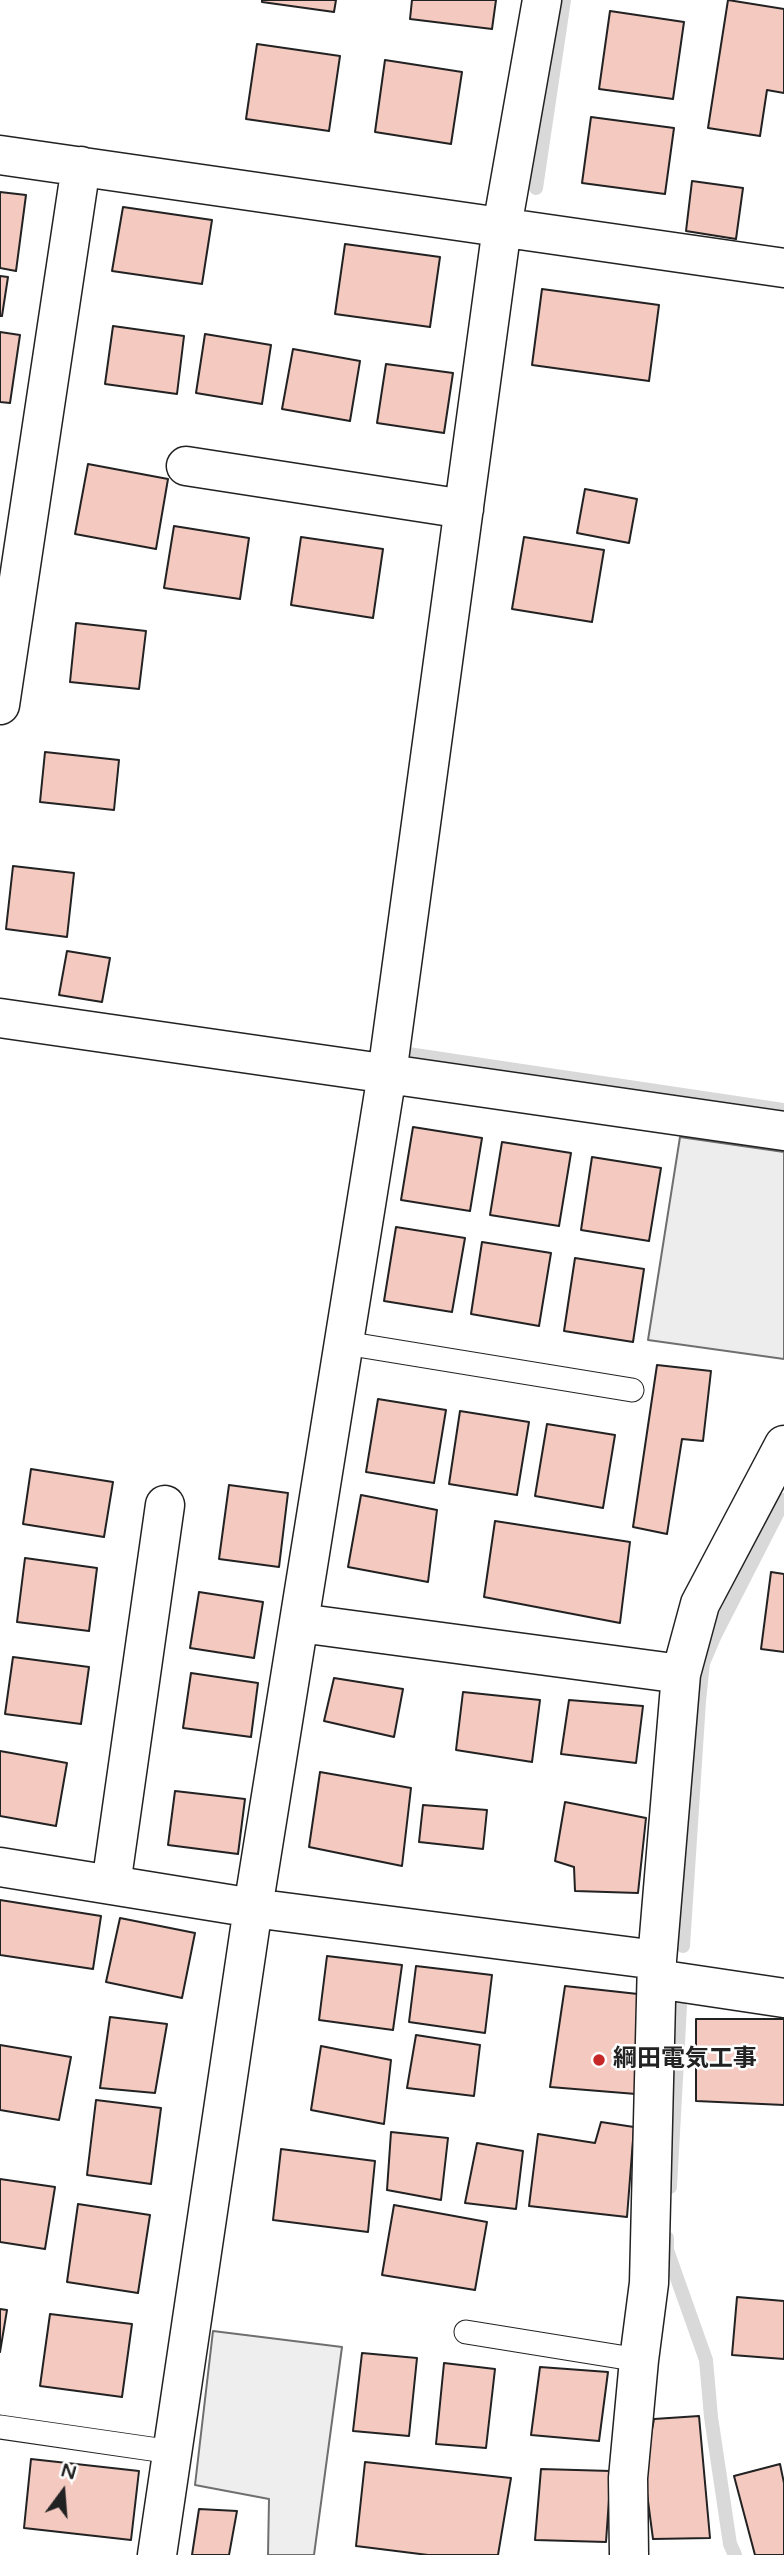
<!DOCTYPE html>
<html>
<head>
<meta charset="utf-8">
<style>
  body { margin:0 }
  #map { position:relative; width:784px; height:2555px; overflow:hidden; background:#fff; font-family:"Varela Round",sans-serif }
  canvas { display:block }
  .north { position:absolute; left:28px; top:2457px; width:70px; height:70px; -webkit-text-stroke:5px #fff; paint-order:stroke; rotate:16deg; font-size:19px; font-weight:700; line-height:28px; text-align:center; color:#222 }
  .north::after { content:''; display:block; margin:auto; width:24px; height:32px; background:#222; clip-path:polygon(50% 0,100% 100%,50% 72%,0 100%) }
</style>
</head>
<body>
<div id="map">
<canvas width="784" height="2555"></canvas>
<div class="north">N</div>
</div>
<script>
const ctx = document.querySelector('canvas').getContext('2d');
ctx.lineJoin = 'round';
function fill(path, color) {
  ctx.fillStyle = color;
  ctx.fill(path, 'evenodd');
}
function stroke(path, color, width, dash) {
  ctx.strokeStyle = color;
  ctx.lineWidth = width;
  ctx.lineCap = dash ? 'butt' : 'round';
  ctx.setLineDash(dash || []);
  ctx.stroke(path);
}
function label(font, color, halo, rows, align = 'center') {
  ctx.font = font + ' "Varela Round","Noto Sans JP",sans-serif';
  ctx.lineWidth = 5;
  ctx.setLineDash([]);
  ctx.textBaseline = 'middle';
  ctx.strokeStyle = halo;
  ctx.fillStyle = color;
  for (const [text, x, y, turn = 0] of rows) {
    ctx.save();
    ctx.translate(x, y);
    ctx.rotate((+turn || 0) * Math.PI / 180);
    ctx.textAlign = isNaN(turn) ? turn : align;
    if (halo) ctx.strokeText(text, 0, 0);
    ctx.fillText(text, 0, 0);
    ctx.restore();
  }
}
const green = new Path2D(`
  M 213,2331 L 342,2347 L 314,2555 L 268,2555 L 269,2499 L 195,2485 Z`);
const parking = new Path2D(`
  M 680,1137 L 784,1152 L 784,1359 L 648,1340 Z`);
const stream = new Path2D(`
  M 536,188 L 564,0
  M 408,1054 L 784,1110
  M 683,1946 L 699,1701 L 703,1663 L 715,1635 L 784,1500
  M 670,2187 L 680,2006
  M 667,2238 L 667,2250 L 706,2360 L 711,2417 L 730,2544 L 735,2555`);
const building = new Path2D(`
  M 262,0 L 336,0 L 334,12 L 262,2 Z
  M 412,0 L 496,0 L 492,29 L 410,19 Z
  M 728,0 L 784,9 L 784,93 L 767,90 L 760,136 L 708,128 Z
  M 610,11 L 684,22 L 673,99 L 599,89 Z
  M 257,44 L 340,56 L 329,131 L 246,119 Z
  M 385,60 L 462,72 L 451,144 L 375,132 Z
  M 591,117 L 674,128 L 665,194 L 582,183 Z
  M 692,181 L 743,188 L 736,239 L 686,231 Z
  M 0,192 L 26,195 L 16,271 L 0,268 Z
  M 123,207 L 212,220 L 202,284 L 112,271 Z
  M 345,244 L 440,257 L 430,327 L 335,314 Z
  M 0,276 L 8,277 L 2,316 L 0,316 Z
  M 542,289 L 659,305 L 649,381 L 532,365 Z
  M 113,326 L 184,336 L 177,394 L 105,384 Z
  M 0,332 L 20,335 L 10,403 L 0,402 Z
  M 205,334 L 271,345 L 262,404 L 196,393 Z
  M 293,349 L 360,361 L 350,421 L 282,409 Z
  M 386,364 L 453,373 L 444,433 L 377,423 Z
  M 88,464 L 168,479 L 156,549 L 75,534 Z
  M 585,489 L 637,499 L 629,543 L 577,533 Z
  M 174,526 L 249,538 L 240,599 L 164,588 Z
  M 301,537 L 383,549 L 373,618 L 291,605 Z
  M 524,537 L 604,550 L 592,622 L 512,609 Z
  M 76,623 L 146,631 L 139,689 L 70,682 Z
  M 45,752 L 119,760 L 114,810 L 40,802 Z
  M 13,866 L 74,873 L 67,937 L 6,929 Z
  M 67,951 L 110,958 L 102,1002 L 59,995 Z
  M 413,1127 L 482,1138 L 470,1211 L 401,1200 Z
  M 502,1142 L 571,1153 L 559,1226 L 490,1215 Z
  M 592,1157 L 661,1168 L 649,1241 L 581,1230 Z
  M 396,1227 L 465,1238 L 452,1312 L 384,1301 Z
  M 482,1242 L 551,1253 L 539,1326 L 471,1314 Z
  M 575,1258 L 644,1269 L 633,1342 L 564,1331 Z
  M 657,1365 L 711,1371 L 703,1441 L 682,1439 L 667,1534 L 633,1527 Z
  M 378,1399 L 446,1410 L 434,1483 L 366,1472 Z
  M 460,1411 L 529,1422 L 517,1495 L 449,1484 Z
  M 547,1424 L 615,1435 L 603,1508 L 535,1496 Z
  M 31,1469 L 113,1482 L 104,1537 L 23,1524 Z
  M 229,1485 L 288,1493 L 279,1567 L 219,1559 Z
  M 361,1495 L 437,1510 L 428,1582 L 348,1567 Z
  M 495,1521 L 630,1542 L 620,1623 L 484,1597 Z
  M 25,1558 L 97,1568 L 89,1631 L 17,1622 Z
  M 771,1572 L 784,1574 L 784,1652 L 761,1649 Z
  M 199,1592 L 263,1602 L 254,1658 L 190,1648 Z
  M 13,1657 L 89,1667 L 81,1724 L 5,1714 Z
  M 191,1673 L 258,1683 L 251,1737 L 183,1728 Z
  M 334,1678 L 403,1689 L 394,1737 L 324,1721 Z
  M 463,1692 L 540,1700 L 532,1762 L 456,1750 Z
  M 569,1700 L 643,1706 L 636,1763 L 561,1754 Z
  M 0,1751 L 67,1763 L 56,1826 L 0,1816 Z
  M 320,1772 L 411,1788 L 402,1866 L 309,1847 Z
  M 175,1791 L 245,1799 L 238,1854 L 168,1845 Z
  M 565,1802 L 646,1818 L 638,1893 L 575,1891 L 574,1867 L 555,1861 Z
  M 423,1805 L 487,1810 L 483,1849 L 419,1842 Z
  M 0,1900 L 101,1916 L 93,1969 L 0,1955 Z
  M 120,1918 L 195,1933 L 182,1998 L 106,1982 Z
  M 327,1956 L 402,1965 L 393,2030 L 319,2020 Z
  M 416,1966 L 492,1975 L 485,2033 L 409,2022 Z
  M 565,1986 L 638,1994 L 636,2094 L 550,2087 Z
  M 110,2017 L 167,2024 L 155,2093 L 100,2088 Z
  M 696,2019 L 784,2019 L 784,2105 L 696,2101 Z
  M 416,2035 L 480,2045 L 474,2096 L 407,2088 Z
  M 0,2045 L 71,2057 L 59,2120 L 0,2110 Z
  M 321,2046 L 391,2060 L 384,2124 L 311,2110 Z
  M 96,2100 L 161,2108 L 151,2184 L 87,2175 Z
  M 601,2122 L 634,2127 L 627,2217 L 529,2206 L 538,2134 L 595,2143 Z
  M 391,2132 L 448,2138 L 441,2200 L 387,2190 Z
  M 477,2143 L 523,2151 L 516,2209 L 465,2203 Z
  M 281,2149 L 375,2161 L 368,2232 L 273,2220 Z
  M 0,2179 L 55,2187 L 45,2249 L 0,2242 Z
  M 78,2204 L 150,2215 L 138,2293 L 67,2282 Z
  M 394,2205 L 487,2222 L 475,2290 L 382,2275 Z
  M 737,2297 L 784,2301 L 784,2359 L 732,2355 Z
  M 0,2309 L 7,2310 L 0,2352 Z
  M 50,2314 L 132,2324 L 122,2397 L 40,2386 Z
  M 362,2353 L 417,2358 L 409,2436 L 353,2431 Z
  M 444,2363 L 495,2369 L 486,2448 L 436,2444 Z
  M 540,2367 L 608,2372 L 599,2441 L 531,2435 Z
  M 699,2416 L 710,2538 L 653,2539 L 644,2471 L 654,2419 Z
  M 31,2459 L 139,2471 L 131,2540 L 24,2528 Z
  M 365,2462 L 511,2478 L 498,2555 L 428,2555 L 356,2546 Z
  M 780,2464 L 784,2483 L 784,2555 L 755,2555 L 734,2476 Z
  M 541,2469 L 611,2471 L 606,2542 L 535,2540 Z
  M 199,2509 L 237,2511 L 229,2555 L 192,2555 Z`);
const service = new Path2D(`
  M 345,1343 L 632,1390
  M 466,2332 L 639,2360
  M 0,2427 L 172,2452`);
const minor = new Path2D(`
  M 0,155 L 784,268
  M 186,466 L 464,509
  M 0,705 L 81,166
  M 0,1018 L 784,1131
  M 300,1623 L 681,1674
  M 0,1867 L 253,1908 L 387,1074 L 502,227 L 542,0
  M 111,1885 L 165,1505
  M 657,1979 L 784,1998
  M 157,2555 L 253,1908 L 657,1960
  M 629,2555 L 628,2478 L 639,2360 L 649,2283 L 657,1960 L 681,1674 L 700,1604 L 784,1445`);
const markers = [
  [599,2060,7,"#c62828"]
];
const poiNames = [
  ["綱田電気工事",613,2060]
];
fill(green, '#eee');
stroke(green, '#6f6f6f', 2);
fill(parking, '#ededed');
stroke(parking, '#6f6f6f', 2);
stroke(stream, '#d9d9d9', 14);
fill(building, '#f3c9c0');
stroke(building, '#222', 2);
stroke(service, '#222', 25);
stroke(minor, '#222', 41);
stroke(service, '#fff', 23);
stroke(minor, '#fff', 38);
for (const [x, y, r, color] of markers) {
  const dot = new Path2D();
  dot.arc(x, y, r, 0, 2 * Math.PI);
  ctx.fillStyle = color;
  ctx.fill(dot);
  stroke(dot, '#fff', 2.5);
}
label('bold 24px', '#222', '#fff', poiNames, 'left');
</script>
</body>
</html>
